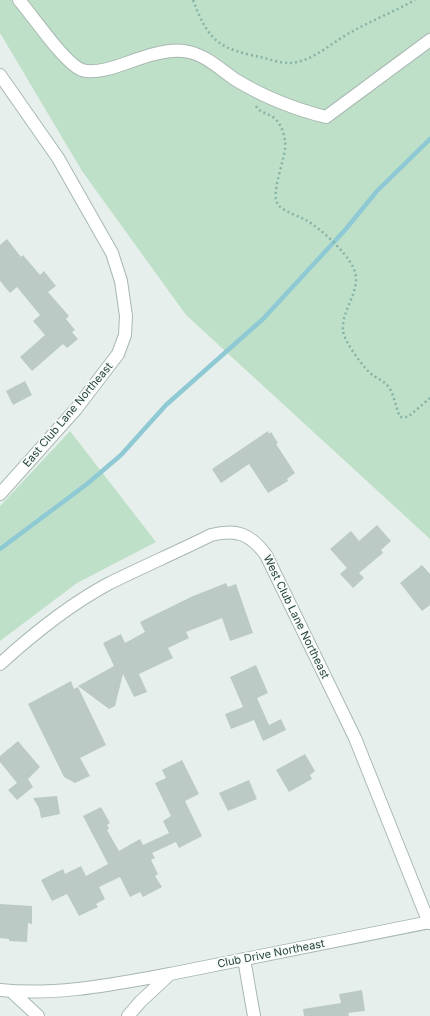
<!DOCTYPE html>
<html>
<head>
<meta charset="utf-8">
<style>
  body { margin:0 }
  canvas { display:block; background:#e6efeb }
</style>
</head>
<body>
<canvas width="430" height="1016"></canvas>
<script>
const ctx = document.querySelector('canvas').getContext('2d');
ctx.lineJoin = 'round';
function fill(path, color) {
  ctx.fillStyle = color;
  ctx.fill(path, 'evenodd');
}
function stroke(path, color, width, dash) {
  ctx.strokeStyle = color;
  ctx.lineWidth = width;
  ctx.lineCap = dash ? 'butt' : 'round';
  ctx.setLineDash(dash || []);
  ctx.stroke(path);
}
function label(font, color, halo, rows, align = 'center') {
  ctx.font = font + ' Inter,sans-serif';
  ctx.lineWidth = 3.5;
  ctx.setLineDash([]);
  ctx.textBaseline = 'middle';
  ctx.strokeStyle = halo;
  ctx.fillStyle = color;
  for (const [text, x, y, turn = 0] of rows) {
    ctx.save();
    ctx.translate(x, y);
    ctx.rotate((+turn || 0) * Math.PI / 180);
    ctx.textAlign = isNaN(turn) ? turn : align;
    if (halo) ctx.strokeText(text, 0, 0);
    ctx.fillText(text, 0, 0);
    ctx.restore();
  }
}
const green = new Path2D(`
  M 0,0 L 430,0 L 430,539 L 186,315 L 82,171 L 0,33 Z
  M 70,431 L 156,542 L 77,583 L 0,641 L 0,506 Z`);
const stream = new Path2D(`
  M 0,549 L 87,484 L 121,455 L 166,405 L 263,319 L 345,230 L 377,191 L 430,139`);
const building = new Path2D(`
  M 7,239 L 21,257 L 23,255 L 40,275 L 44,271 L 56,286 L 48,292 L 69,316 L 66,319 L 75,330 L 72,332 L 78,339 L 67,348 L 63,344 L 32,371 L 20,357 L 45,335 L 33,321 L 40,315 L 17,287 L 10,293 L 0,281 L 0,245 Z
  M 25,381 L 32,395 L 13,405 L 6,391 Z
  M 268,431 L 269,434 L 271,432 L 278,443 L 276,444 L 295,473 L 287,479 L 288,481 L 268,493 L 249,464 L 221,483 L 212,469 Z
  M 377,525 L 391,541 L 381,550 L 383,553 L 359,573 L 364,578 L 353,588 L 340,574 L 347,568 L 330,549 L 351,531 L 359,541 Z
  M 422,565 L 430,574 L 430,605 L 422,611 L 400,583 Z
  M 226,583 L 228,587 L 236,584 L 253,633 L 230,641 L 222,618 L 186,632 L 189,638 L 168,648 L 173,658 L 139,674 L 147,692 L 134,697 L 123,674 L 115,706 L 109,709 L 78,686 L 114,666 L 103,643 L 121,634 L 125,643 L 145,632 L 140,622 L 193,596 Z
  M 256,665 L 268,693 L 257,698 L 269,725 L 281,719 L 286,730 L 263,741 L 254,720 L 231,729 L 225,714 L 243,707 L 230,677 Z
  M 71,681 L 74,689 L 78,687 L 106,745 L 80,758 L 90,776 L 75,783 L 64,777 L 28,704 Z
  M 18,741 L 40,767 L 28,779 L 33,787 L 17,800 L 8,790 L 17,783 L 0,762 L 0,756 Z
  M 305,754 L 315,771 L 310,775 L 312,779 L 289,792 L 276,770 Z
  M 182,760 L 199,794 L 185,801 L 202,836 L 179,848 L 176,842 L 152,853 L 155,858 L 151,860 L 158,874 L 155,876 L 162,887 L 143,897 L 140,892 L 130,897 L 120,877 L 99,887 L 105,899 L 96,904 L 98,907 L 79,916 L 67,894 L 52,901 L 41,880 L 63,869 L 65,874 L 81,866 L 86,876 L 108,864 L 83,816 L 101,807 L 110,823 L 107,825 L 109,829 L 107,830 L 119,851 L 140,839 L 143,845 L 169,833 L 163,821 L 171,816 L 155,783 L 166,778 L 162,770 Z
  M 249,780 L 257,799 L 228,811 L 219,793 Z
  M 57,796 L 60,814 L 41,818 L 39,808 L 33,798 Z
  M 0,904 L 32,906 L 32,924 L 28,923 L 27,942 L 9,941 L 9,939 L 0,938 Z
  M 362,990 L 365,1011 L 348,1013 L 349,1016 L 304,1016 L 303,1009 L 341,1003 L 339,994 Z`);
const path = new Path2D(`
  M 193,0 C 209,43 220,49 265,58 C 275,61 287,65 297,62 C 317,58 335,40 353,31 C 373,20 395,11 415,0
  M 256,106 C 260,113 267,113 273,117 C 281,123 284,133 285,141 C 288,156 268,194 279,206 C 286,212 298,216 306,220 C 321,229 345,251 353,267 C 364,289 341,308 343,331 C 344,341 361,364 369,372 C 376,379 387,381 391,391 C 395,399 396,408 400,417 L 408,417 L 430,398`);
const minor = new Path2D(`
  M 19,0 C 33,16 65,64 82,70 C 98,75 123,64 138,59 C 152,54 175,48 189,52 C 207,56 221,70 236,80 C 264,97 294,109 326,117 L 430,40
  M 0,75 L 58,158 L 112,253 L 121,281 L 126,316 L 125,335 L 118,354 L 76,409 L 0,494
  M 0,664 C 33,634 69,605 108,584 C 142,567 177,552 211,535 C 236,529 250,533 266,555 L 355,738 L 429,923
  M 244,959 L 254,1016
  M 0,990 C 57,996 114,984 170,974
  M 11,991 L 38,1016
  M 128,1016 L 140,1002 L 170,974 L 430,922`);
const streetNames = [
  ["East Club Lane Northeast",68,415,-50],
  ["West Club Lane Northeast",296,617,64],
  ["Club Drive Northeast",271,954,-11]
];
fill(green, '#bfe0c8');
stroke(stream, '#8ec9d4', 4.5);
fill(building, '#bbcac4');
stroke(minor, '#a8b8b2', 14);
stroke(path, '#86b3a5', 2.5, [2, 3]);
stroke(minor, '#fff', 12);
label('11px', '#24423a', '#f7fbf9', streetNames);
</script>
</body>
</html>
